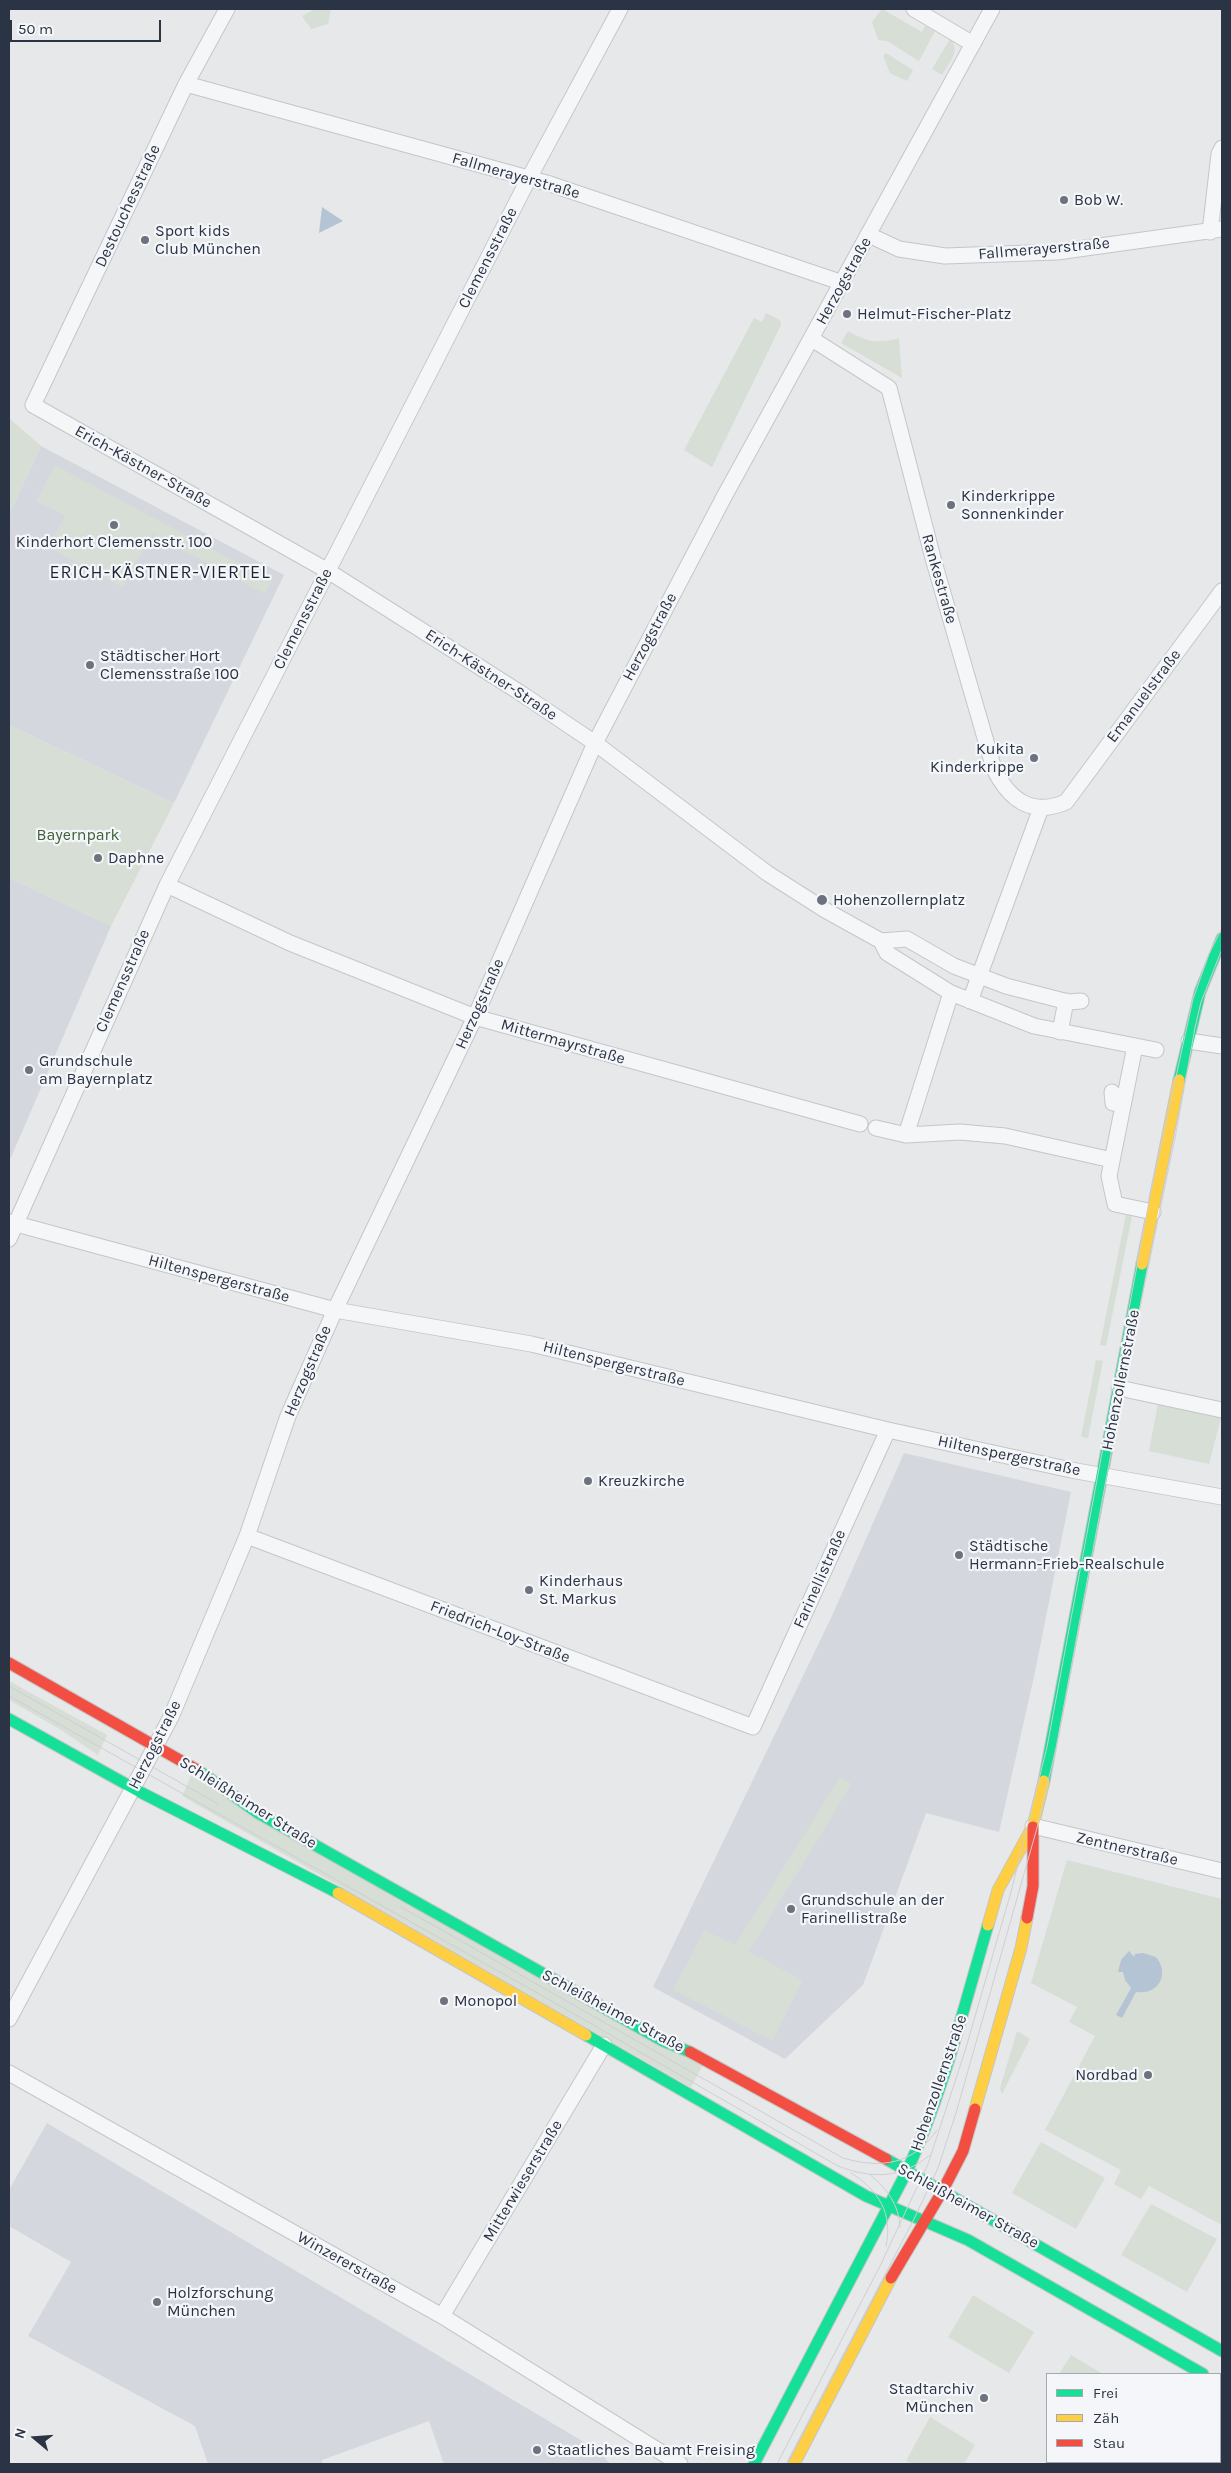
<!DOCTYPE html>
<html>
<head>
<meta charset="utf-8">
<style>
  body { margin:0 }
  #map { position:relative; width:1231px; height:2473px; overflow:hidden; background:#e6e8ea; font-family:Karla,sans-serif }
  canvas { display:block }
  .frame { position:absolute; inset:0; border:10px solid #2b3445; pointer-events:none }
  .legend { position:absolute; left:1046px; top:2373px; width:175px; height:90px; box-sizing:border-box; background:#f4f6f9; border:1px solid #a4a8b1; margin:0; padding:6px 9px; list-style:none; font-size:15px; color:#2b3445 }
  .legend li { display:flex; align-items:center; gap:10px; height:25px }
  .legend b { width:25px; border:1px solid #a4a8b1 }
  .north { position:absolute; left:10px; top:2413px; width:50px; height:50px; -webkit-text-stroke:4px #f4f6f9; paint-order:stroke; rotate:288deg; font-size:14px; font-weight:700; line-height:20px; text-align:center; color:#2b3445 }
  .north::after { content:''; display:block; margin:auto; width:18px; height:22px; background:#2b3445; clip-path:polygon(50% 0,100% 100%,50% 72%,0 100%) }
  .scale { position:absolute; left:10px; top:20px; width:151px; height:22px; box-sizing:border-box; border:2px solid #2b3445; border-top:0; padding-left:6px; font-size:15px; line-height:18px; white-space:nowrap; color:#2b3445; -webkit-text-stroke:4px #f4f6f9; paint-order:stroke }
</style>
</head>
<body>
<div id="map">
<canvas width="1231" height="2473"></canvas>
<div class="frame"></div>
<ul class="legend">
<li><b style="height:6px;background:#16e098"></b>Frei</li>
<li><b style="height:6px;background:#ffcf43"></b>Zäh</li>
<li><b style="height:6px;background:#f24e42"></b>Stau</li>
</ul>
<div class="north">N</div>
<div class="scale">50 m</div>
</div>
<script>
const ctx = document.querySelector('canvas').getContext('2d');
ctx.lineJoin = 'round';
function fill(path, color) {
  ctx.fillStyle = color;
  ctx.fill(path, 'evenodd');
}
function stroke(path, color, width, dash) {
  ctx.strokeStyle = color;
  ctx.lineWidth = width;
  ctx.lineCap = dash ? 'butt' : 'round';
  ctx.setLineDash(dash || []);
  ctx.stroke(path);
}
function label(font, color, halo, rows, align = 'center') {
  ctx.font = font + ' Karla,sans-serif';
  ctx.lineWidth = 4.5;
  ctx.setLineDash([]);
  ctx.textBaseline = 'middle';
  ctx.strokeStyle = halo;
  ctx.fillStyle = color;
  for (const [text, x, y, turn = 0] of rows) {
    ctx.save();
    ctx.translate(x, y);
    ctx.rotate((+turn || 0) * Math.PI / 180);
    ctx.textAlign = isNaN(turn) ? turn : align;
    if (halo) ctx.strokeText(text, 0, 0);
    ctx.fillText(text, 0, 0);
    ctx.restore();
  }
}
const built = new Path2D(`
  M 41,446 L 284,575 L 174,803 L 9,725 L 9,515 Z
  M 9,878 L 111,926 L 9,1162 Z
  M 904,1453 L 1071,1492 L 1035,1672 L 999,1832 L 926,1813 L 863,1985 L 785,2059 L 653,1987 L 831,1618 Z
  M 47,2123 L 599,2451 L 610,2464 L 444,2464 L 429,2421 L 322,2460 L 322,2464 L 208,2464 L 195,2426 L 28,2336 L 71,2262 L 9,2226 L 9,2190 Z`);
const green = new Path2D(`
  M 315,9 L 331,9 L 328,24 L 311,29 L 302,16 Z
  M 882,9 L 922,32 L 925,26 L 935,31 L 919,61 L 887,41 L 878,40 L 872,22 Z
  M 950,39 C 962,50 948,64 942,75 L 932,69 Z
  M 886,53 L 913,70 L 907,81 L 890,73 L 883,56 Z
  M 766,313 L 780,320 L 781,325 L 712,467 L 684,450 L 754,318 L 762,322 Z
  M 848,331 C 867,342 878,344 899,338 L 902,378 L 841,343 Z
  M 9,418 L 41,446 L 9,515 Z
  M 55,465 L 272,581 L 265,594 L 152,534 L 123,587 L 48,547 L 65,516 L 36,501 Z
  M 9,725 L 174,803 L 111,926 L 9,878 Z
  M 1126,1214 L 1132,1216 L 1106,1346 L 1100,1345 Z
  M 1096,1360 L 1103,1361 L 1088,1438 L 1081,1437 Z
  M 1158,1404 L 1221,1418 L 1209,1464 L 1149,1451 Z
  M 9,1681 L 107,1735 L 98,1755 L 58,1728 L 9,1700 Z
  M 191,1776 L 703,2065 L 691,2087 L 182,1796 Z
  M 840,1777 L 852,1784 L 749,1952 L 803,1980 L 773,2041 L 673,1990 L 704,1930 L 735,1945 Z
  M 1067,1860 L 1222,1899 L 1222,2225 L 1149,2186 L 1141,2199 L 1114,2184 L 1121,2170 L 1045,2130 L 1095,2036 L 1069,2022 L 1077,2007 L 1031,1983 Z
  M 1017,2031 L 1030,2039 L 1002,2094 L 1000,2088 Z
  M 1041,2142 L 1105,2178 L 1076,2229 L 1012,2193 Z
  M 1151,2204 L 1217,2239 L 1187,2292 L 1121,2255 Z
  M 973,2295 L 1034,2332 L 1009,2373 L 948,2337 Z
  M 1071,2355 L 1103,2374 L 1059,2374 Z
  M 930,2417 L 975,2445 L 964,2464 L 912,2464 L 906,2461 Z`);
const water = new Path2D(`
  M 322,207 L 343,221 L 319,233 Z
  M 1129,1951 L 1134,1957 L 1135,1954 L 1143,1953 L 1156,1957 C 1170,1974 1159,1995 1136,1992 L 1122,2018 L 1116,2015 L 1131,1988 L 1125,1980 L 1123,1972 L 1118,1972 L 1121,1960 Z`);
const street = new Path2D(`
  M 227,9 L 186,84 L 33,405 L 328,571 L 519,692 L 595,743 L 767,873 L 825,910 L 881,941 L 887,953 L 951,993 L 1034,1026 L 1156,1050
  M 914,9 L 973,44
  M 186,84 L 550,184 L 843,283
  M 1210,232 L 1219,154 L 1222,148
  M 869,235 L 899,249 L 945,256 L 1057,252 L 1222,229
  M 812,339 L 889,388 L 934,562 L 994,769 C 1009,799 1031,817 1066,802 L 1222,591
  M 167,885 L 290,943 L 475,1017 L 860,1124
  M 881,941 L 907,939 L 954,966 L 1006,986 L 1068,1002 L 1081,1001
  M 970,1001 L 1041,808
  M 1060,1032 L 1066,1001
  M 1189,1041 L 1222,1046
  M 1135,1046 L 1109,1176 L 1115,1204 L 1153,1212
  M 1112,1092 L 1113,1103 L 1123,1105
  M 876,1128 L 906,1135 L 960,1132 L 1005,1136 L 1112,1160
  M 906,1135 L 951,993
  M 9,1222 L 335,1310 L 531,1344 L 888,1430 L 1071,1470 L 1222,1497
  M 9,1239 L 167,885 L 529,178 L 620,9
  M 1119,1388 L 1222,1410
  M 247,1536 L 753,1727 L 888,1430
  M 1033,1826 L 1222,1871
  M 9,2019 L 171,1717 L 247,1536 L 288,1416 L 335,1310 L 475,1017 L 595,743 L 725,495 L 992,9
  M 9,2073 L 442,2316 L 680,2464
  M 442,2316 L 604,2045`);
const fast = new Path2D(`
  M 1179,1080 L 1200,992 L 1222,938
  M 9,1719 L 142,1793 L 338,1893
  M 199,1771 L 258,1813 L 663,2041 L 690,2052
  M 1044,1781 L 1142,1264
  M 586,2035 L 866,2196 L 968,2240 L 1203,2374
  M 886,2159 L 1222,2351
  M 1220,2383 L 1222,2384
  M 754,2464 L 907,2171 C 943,2093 964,2007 988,1925
  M 1206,2464 L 1207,2462`);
const slow = new Path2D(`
  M 1142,1264 L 1179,1080
  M 338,1893 L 586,2035
  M 988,1925 L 998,1890 L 1033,1826 L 1044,1781
  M 975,2109 L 1021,1948 L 1027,1918
  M 794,2464 L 891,2278`);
const jam = new Path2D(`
  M 9,1663 L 199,1771
  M 1027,1918 L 1033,1886 L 1033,1827
  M 690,2052 L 886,2159
  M 891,2278 L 943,2190 L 963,2151 L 975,2109
  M 1220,2438 L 1222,2434`);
const tram = new Path2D(`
  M 9,1686 L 218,1804
  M 9,1696 L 548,1999 L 838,2166 C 872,2179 901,2179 930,2155
  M 401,1907 L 843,2158 C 881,2169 913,2165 937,2130
  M 851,2173 C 879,2190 893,2214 886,2246
  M 870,2175 C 887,2188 899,2205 900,2227
  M 777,2464 L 880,2266 L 928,2164 L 965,2051 L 1011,1892 L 1047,1747 L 1151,1191 L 1193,999 L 1209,954 L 1222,928
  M 786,2464 L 915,2217 L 938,2168 L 956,2113 L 1037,1828 L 1056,1748 L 1123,1389 L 1176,1133 L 1195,1028 L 1201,1002 L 1222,949`);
const markers = [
  [1064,200,5,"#6c737f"],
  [145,240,5,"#6c737f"],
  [847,314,5,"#6c737f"],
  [951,505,5,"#6c737f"],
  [114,525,5,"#6c737f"],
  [90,665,5,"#6c737f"],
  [1034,758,5,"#6c737f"],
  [98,858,5,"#6c737f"],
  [822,900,6,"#6c737f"],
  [29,1070,5,"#6c737f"],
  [588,1481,5,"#6c737f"],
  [959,1555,5,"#6c737f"],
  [529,1590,5,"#6c737f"],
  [791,1909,5,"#6c737f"],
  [444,2001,5,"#6c737f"],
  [1148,2075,5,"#6c737f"],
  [157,2302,5,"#6c737f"],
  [984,2398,5,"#6c737f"],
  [537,2450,5,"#6c737f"]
];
const streetNames = [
  ["Fallmerayerstraße",516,176,16],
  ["Destouchesstraße",128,206,-65],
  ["Fallmerayerstraße",1044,249,-5],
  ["Clemensstraße",488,258,-63],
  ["Herzogstraße",844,281,-61],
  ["Erich-Kästner-Straße",143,467,29],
  ["Rankestraße",939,579,74],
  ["Clemensstraße",303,619,-63],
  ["Herzogstraße",650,637,-62],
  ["Erich-Kästner-Straße",491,675,33],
  ["Emanuelstraße",1144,696,-53],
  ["Clemensstraße",123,981,-66],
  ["Herzogstraße",480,1004,-66],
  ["Mittermayrstraße",563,1042,16],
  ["Hiltenspergerstraße",219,1279,15],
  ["Hiltenspergerstraße",614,1364,14],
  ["Herzogstraße",308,1371,-67],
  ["Hohenzollernstraße",1121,1380,-79],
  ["Hiltenspergerstraße",1009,1456,12],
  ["Farinellistraße",820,1579,-66],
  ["Friedrich-Loy-Straße",500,1632,21],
  ["Herzogstraße",155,1745,-63],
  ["Schleißheimer Straße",248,1803,32],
  ["Zentnerstraße",1127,1849,13],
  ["Schleißheimer Straße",613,2011,28],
  ["Hohenzollernstraße",939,2083,-71],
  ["Mitterwieserstraße",523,2181,-59],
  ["Schleißheimer Straße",968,2206,29],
  ["Winzererstraße",347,2263,29]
];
const poiNames = [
  ["Bob W.",1074,200],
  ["Sport kids",155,231],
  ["Club München",155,249],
  ["Helmut-Fischer-Platz",857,314],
  ["Kinderkrippe",961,496],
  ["Sonnenkinder",961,514],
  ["Kinderhort Clemensstr. 100",114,542,"center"],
  ["Städtischer Hort",100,656],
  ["Clemensstraße 100",100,674],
  ["Kukita",1024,749,"right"],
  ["Kinderkrippe",1024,767,"right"],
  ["Daphne",108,858],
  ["Hohenzollernplatz",833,900],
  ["Grundschule",39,1061],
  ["am Bayernplatz",39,1079],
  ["Kreuzkirche",598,1481],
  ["Städtische",969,1546],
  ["Hermann-Frieb-Realschule",969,1564],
  ["Kinderhaus",539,1581],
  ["St. Markus",539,1599],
  ["Grundschule an der",801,1900],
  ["Farinellistraße",801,1918],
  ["Monopol",454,2001],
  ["Nordbad",1138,2075,"right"],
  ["Holzforschung",167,2293],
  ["München",167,2311],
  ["Stadtarchiv",974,2389,"right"],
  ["München",974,2407,"right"],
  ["Staatliches Bauamt Freising",547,2450]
];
const parkNames = [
  ["Bayernpark",78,835]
];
const neighbourhoodNames = [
  ["ERICH-KÄSTNER-VIERTEL",160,573]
];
fill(built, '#d4d7dd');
fill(green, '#d6ded6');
fill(water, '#b4c4d5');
stroke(street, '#c4c6c8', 17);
stroke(fast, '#c4c6c8', 13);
stroke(slow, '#c4c6c8', 13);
stroke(jam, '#c4c6c8', 13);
stroke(street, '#f5f6f7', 15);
stroke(fast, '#16e098', 11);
stroke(slow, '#ffcf43', 11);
stroke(jam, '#f24e42', 11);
stroke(tram, '#cecfd2', 1);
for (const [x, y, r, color] of markers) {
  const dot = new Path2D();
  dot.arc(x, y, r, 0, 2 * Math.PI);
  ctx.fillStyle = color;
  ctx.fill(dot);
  stroke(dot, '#f4f6f9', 2);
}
label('16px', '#2b3445', '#f4f6f9', streetNames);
label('16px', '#2b3445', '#f4f6f9', poiNames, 'left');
label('16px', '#3f6138', '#f4f6f9', parkNames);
ctx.letterSpacing = '1px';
label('18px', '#1d2536', '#f4f6f9', neighbourhoodNames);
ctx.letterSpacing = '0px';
</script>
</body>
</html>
